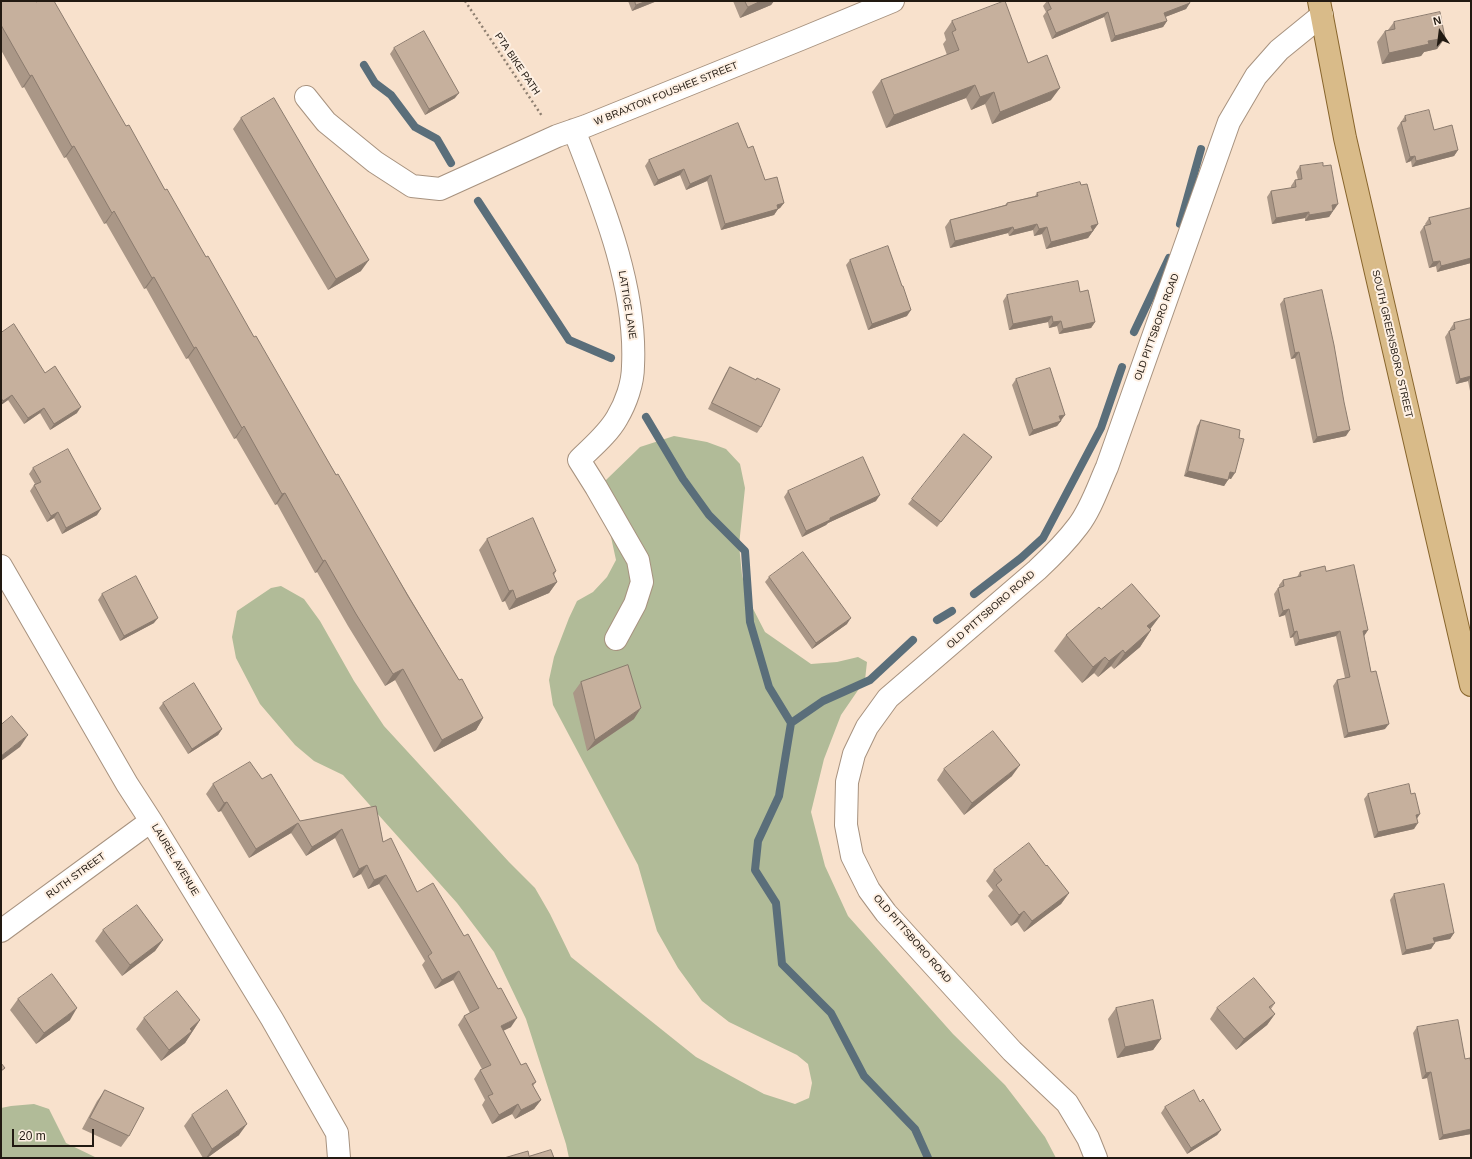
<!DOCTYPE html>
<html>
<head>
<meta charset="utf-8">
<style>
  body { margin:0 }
  #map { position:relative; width:1472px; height:1159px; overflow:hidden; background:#f8e1cc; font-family:Helvetica,sans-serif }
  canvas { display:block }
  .frame { position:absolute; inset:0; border:2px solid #221a12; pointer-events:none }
  .north { position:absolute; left:1420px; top:12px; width:40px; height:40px; -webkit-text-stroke:3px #fef0e3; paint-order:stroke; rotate:346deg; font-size:11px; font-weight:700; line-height:16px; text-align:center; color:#221a12 }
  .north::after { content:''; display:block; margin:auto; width:14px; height:18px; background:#221a12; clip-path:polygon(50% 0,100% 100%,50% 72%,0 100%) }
  .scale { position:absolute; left:12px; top:1129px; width:82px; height:18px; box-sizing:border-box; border:2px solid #221a12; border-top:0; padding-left:5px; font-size:12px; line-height:14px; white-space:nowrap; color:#221a12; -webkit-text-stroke:3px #fef0e3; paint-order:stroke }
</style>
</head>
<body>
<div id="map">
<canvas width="1472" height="1159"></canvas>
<div class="frame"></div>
<div class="north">N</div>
<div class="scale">20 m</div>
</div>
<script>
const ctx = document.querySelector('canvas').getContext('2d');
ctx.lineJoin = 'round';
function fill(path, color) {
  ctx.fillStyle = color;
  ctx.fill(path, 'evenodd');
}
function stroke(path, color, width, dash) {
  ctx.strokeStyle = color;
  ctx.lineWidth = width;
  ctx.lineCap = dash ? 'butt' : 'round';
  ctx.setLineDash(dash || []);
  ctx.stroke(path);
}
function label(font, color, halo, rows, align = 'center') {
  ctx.font = font + ' Helvetica,sans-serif';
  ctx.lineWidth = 4;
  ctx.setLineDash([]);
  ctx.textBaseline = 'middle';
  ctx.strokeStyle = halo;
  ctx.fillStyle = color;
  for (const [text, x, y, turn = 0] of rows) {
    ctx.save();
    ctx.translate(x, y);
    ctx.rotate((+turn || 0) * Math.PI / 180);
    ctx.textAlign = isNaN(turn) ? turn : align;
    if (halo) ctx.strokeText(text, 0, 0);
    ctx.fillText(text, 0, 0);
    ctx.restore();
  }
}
const forest = new Path2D(`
  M 674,436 L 707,442 L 726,449 L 740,464 L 745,488 L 739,545 L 742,575 L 748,599 L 765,632 L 811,664 L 837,662 L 858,657 L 867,662 L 865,680 L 841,715 L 824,759 L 811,812 L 825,866 L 848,916 L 953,1034 L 1005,1085 L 1045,1137 L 1056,1158 L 569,1158 L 566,1144 L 526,1019 L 494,952 L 457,903 L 343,775 L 314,761 L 295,745 L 260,704 L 236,658 L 232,637 L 237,611 L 271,588 L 281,586 L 304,599 L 320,621 L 354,681 L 384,726 L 509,862 L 535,888 L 550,914 L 571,957 L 696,1057 L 764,1094 L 795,1104 L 809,1098 L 812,1083 L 808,1064 L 797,1055 L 729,1022 L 702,1001 L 678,968 L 657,931 L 638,865 L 553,705 L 549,680 L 554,657 L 569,618 L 577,601 L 593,592 L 607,577 L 616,560 L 603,500 L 606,480 L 640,447 Z
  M 34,1104 L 49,1109 L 66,1143 L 97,1158 L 1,1158 L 1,1108 L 11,1106 Z`);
const stream = new Path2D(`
  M 364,65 L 375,83 L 391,95 L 415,127 L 437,139 L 451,163
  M 478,201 L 569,340 L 611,358
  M 1180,224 L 1201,149
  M 1134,332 L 1169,258
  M 646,417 L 683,479 L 709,515 L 745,551 L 750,622 L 769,687 L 791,723 L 779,796 L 758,841 L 755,870 L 776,903 L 782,964 L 831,1013 L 864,1076 L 915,1129 L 928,1158
  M 974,594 L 1021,558 L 1043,538 L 1101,428 L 1122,367
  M 937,620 L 952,611
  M 791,723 L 823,701 L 870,680 L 913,640`);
const path = new Path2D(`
  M 465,1 L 542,116`);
const minor = new Path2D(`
  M 306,97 L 326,122 L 375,162 L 412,186 L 440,189 L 557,136 L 586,126 L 801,39 L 893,1
  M 574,130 C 602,202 637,287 633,366 C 633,383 626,403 617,418 C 608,434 592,447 579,460 L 596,487 L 638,560 L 642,582 L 635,604 L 616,639
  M 1,566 L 127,784 L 151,821 L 272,1019 L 337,1133 L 339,1158
  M 1,931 L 151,821
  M 1096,1158 L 1088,1138 L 1067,1103 L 1012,1051 L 886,913 L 869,890 L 852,856 L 846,825 L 847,782 L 854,754 L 867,727 L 888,698 L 1037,570 C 1052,556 1066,542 1078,526 C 1091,509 1098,487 1107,467 L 1229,122 L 1256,76 L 1279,50 L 1322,15`);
const major = new Path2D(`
  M 1319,1 L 1345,138 L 1471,685`);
const wall = new Path2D(`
  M 1,1 L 126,126 L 206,257 L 459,680 L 483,718 L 476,730 L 434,752 L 395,680 L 385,686 L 348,626 L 317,572 L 315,573 L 277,504 L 275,505 L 236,438 L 234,439 L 188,358 L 186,359 L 146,288 L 144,289 L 106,223 L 104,224 L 66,157 L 64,158 L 24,87 L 22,88 L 1,50 Z
  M 628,1 L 657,1 L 632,11 Z
  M 733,1 L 774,1 L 771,5 L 740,18 Z
  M 1047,1 L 1193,1 L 1190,2 L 1186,9 L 1165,17 L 1167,21 L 1163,27 L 1111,42 L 1104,17 L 1052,39 L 1043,16 L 1046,12 L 1043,6 Z
  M 952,21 L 1028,63 L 1051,100 L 992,124 L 985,104 L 971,110 L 966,98 L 886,128 L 872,92 L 881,80 L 947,55 L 943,44 L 946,40 L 944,33 Z
  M 1394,22 L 1445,38 L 1437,49 L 1424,52 L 1421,56 L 1382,64 L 1377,42 L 1385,31 L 1388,30 Z
  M 394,48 L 455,98 L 425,115 L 390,54 Z
  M 1405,116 L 1434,130 L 1458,150 L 1454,156 L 1412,167 L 1411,161 L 1406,163 L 1397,128 Z
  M 241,118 L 361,271 L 328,290 L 233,129 Z
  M 748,148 L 765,180 L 784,203 L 780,208 L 778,209 L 774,215 L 721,230 L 707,181 L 686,190 L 680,175 L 654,186 L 645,166 L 649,160 Z
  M 1300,166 L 1334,210 L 1333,210 L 1333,211 L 1329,217 L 1305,221 L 1305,218 L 1272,224 L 1267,197 L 1271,191 L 1291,188 L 1291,186 L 1295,180 L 1298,180 L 1296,172 Z
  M 1081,185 L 1098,224 L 1088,238 L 1046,249 L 1042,234 L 1034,236 L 1033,230 L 1009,236 L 1008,233 L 950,248 L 945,227 L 950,220 L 1005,205 L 1007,203 L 1035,196 L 1037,193 Z
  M 1471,208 L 1471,263 L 1437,272 L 1436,266 L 1429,268 L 1420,232 L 1424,226 L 1426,226 L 1425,224 L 1429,218 Z
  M 850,260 L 902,286 L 907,316 L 868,330 L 846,265 Z
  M 1080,292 L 1095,322 L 1091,328 L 1059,334 L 1057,326 L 1049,328 L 1048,322 L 1009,330 L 1003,301 L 1007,295 Z
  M 1284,299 L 1346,436 L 1313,443 L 1295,358 L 1291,359 L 1280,304 Z
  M 1471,319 L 1471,391 L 1470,391 L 1468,381 L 1456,384 L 1445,337 L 1449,331 L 1450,331 L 1450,329 L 1454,323 Z
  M 1,333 L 45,373 L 77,413 L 50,430 L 40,413 L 24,424 L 8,400 L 1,405 Z
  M 730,367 L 755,380 L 761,427 L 757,433 L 708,409 L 726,373 Z
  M 1016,379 L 1065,415 L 1057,426 L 1029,436 L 1012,385 Z
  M 1201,420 L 1239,438 L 1231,479 L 1229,478 L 1224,486 L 1184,476 L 1197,426 Z
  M 992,457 L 937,527 L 908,504 L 912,499 Z
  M 33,468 L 97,515 L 62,534 L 54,518 L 47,522 L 30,491 L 34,485 L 35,484 L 29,474 Z
  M 788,491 L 876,501 L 828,523 L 826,525 L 802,537 L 784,497 Z
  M 487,539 L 556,571 L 554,575 L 557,582 L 549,593 L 509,610 L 505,601 L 502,602 L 479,550 Z
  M 1326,571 L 1368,630 L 1364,636 L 1371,672 L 1385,729 L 1344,738 L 1333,686 L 1337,680 L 1345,678 L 1336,636 L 1295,646 L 1293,637 L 1290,638 L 1285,615 L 1279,617 L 1274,594 L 1278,588 L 1279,588 L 1279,585 L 1283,580 L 1297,577 L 1300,572 Z
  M 769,577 L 847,624 L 812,649 L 765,582 Z
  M 102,594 L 154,623 L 120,641 L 98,600 Z
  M 1101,609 L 1160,616 L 1150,629 L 1151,630 L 1140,647 L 1114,669 L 1111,666 L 1098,677 L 1094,673 L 1082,683 L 1054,651 L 1066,635 Z
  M 581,682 L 634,719 L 587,751 L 573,693 Z
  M 163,703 L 222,729 L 218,735 L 188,754 L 159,708 Z
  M 944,769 L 1012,776 L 964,815 L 937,780 Z
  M 262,779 L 300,821 L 376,806 L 383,842 L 417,892 L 511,1027 L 503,1031 L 521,1065 L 536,1082 L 533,1086 L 541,1100 L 534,1109 L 515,1119 L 512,1114 L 492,1124 L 482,1105 L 485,1100 L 474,1079 L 480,1070 L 482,1069 L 458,1025 L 464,1016 L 470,1013 L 453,980 L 435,989 L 422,965 L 425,961 L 379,884 L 368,889 L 361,874 L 353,878 L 335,838 L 306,856 L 291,833 L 249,858 L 221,811 L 218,812 L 206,794 L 213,784 Z
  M 1368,794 L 1417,818 L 1414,829 L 1374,838 L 1364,799 Z
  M 1046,866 L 1069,893 L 1061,904 L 1024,932 L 1017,922 L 1011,926 L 988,896 L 993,890 L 986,881 L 994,870 Z
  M 1394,894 L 1454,933 L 1450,939 L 1434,942 L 1431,949 L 1402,955 L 1390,900 Z
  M 103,930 L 163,940 L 155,951 L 122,976 L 95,941 Z
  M 18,999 L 70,1020 L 36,1044 L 10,1010 Z
  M 1275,1003 L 1271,1009 L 1275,1014 L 1267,1025 L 1236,1050 L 1210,1019 L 1217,1008 Z
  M 1116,1008 L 1161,1039 L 1153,1050 L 1117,1058 L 1108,1019 Z
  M 144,1018 L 200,1020 L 185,1043 L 161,1061 L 136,1029 Z
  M 1417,1027 L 1471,1064 L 1471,1134 L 1439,1140 L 1427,1078 L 1422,1079 L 1413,1033 Z
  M 105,1090 L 129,1136 L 121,1147 L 82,1129 L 97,1101 Z
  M 1200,1102 L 1221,1130 L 1217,1135 L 1187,1154 L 1161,1113 L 1165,1107 Z
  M 192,1115 L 239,1135 L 207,1158 L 203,1158 L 184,1126 Z`);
const shadedWall = new Path2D(`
  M 647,1 L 657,1 L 632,11 L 636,5 Z
  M 761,1 L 774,1 L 771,5 L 740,18 L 748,7 Z
  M 1190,3 L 1186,9 L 1160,19 L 1164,13 Z
  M 1108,12 L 1104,17 L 1052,39 L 1056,33 Z
  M 1167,21 L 1163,27 L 1111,42 L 1115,36 Z
  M 1445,38 L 1437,49 L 1424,52 L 1421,56 L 1382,64 L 1389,53 L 1428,41 Z
  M 32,75 L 24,87 L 22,88 L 30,76 Z
  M 975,85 L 966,98 L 886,128 L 894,115 Z
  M 1060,88 L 1051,100 L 992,124 L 1000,112 Z
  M 994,92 L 985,104 L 971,110 L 980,97 Z
  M 459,93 L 455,98 L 425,115 L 429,109 Z
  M 74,146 L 66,157 L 64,158 L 72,147 Z
  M 1458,150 L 1454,156 L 1412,167 L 1416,161 Z
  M 1415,156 L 1411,161 L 1406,163 L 1410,157 Z
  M 684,169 L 680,175 L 654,186 L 658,180 Z
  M 711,175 L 707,181 L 686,190 L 690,184 Z
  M 784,203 L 780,208 L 778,209 L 774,215 L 721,230 L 725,224 Z
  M 1338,204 L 1334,210 L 1328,211 L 1332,205 Z
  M 114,211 L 106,223 L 104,224 L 112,213 Z
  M 1333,211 L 1329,217 L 1305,221 L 1309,215 Z
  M 1309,212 L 1305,218 L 1272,224 L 1276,218 Z
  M 1037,224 L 1033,230 L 1009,236 L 1014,230 Z
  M 1098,224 L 1088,238 L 1046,249 L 1051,242 L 1091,226 Z
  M 1013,227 L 1008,233 L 950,248 L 955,241 Z
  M 1047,227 L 1042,234 L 1034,236 L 1039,229 Z
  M 1471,258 L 1471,263 L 1437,272 L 1441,266 Z
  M 369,260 L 361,271 L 328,290 L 336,279 Z
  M 1440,261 L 1436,266 L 1429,268 L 1433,262 Z
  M 154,277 L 146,288 L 144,289 L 152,278 Z
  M 911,310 L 907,316 L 868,330 L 872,324 Z
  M 1052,316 L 1048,322 L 1009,330 L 1013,324 Z
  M 1061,321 L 1057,326 L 1049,328 L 1053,322 Z
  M 1095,322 L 1091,328 L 1059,334 L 1063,329 Z
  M 196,347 L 188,358 L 186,359 L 194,348 Z
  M 1299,352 L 1295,358 L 1291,359 L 1295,353 Z
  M 1471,376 L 1471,377 L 1468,381 L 1456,384 L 1460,379 Z
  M 12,395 L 8,400 L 1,405 L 1,404 L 3,401 Z
  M 81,407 L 77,413 L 50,430 L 54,424 Z
  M 44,408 L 40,413 L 24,424 L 28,418 Z
  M 1065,415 L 1061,420 L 1055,422 L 1059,416 Z
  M 1061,421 L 1057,426 L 1029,436 L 1033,430 Z
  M 244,426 L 236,438 L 234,439 L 242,428 Z
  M 1350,430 L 1346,436 L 1313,443 L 1317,437 Z
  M 1188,471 L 1228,480 L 1224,486 L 1184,476 Z
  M 1230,472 L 1235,473 L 1231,479 L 1226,478 Z
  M 285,493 L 277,504 L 275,505 L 282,494 Z
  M 880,495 L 876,501 L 828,523 L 826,525 L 802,537 L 806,531 L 830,518 Z
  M 101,509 L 97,515 L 62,534 L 66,528 Z
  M 58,512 L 54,518 L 47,522 L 51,516 Z
  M 325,560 L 317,572 L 315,573 L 323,561 Z
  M 557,582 L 549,593 L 509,610 L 516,599 Z
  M 513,590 L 505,601 L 502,602 L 509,591 Z
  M 1289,609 L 1285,615 L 1279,617 L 1283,611 Z
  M 1160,616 L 1148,632 L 1147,626 Z
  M 158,618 L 154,623 L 120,641 L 124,636 Z
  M 851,618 L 847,624 L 812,649 L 816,643 Z
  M 1151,630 L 1140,647 L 1114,669 L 1125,653 Z
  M 1368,630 L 1364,636 L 1363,631 Z
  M 1297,631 L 1293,637 L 1290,638 L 1294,632 Z
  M 1340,631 L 1336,636 L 1295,646 L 1299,640 Z
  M 1123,650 L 1111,666 L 1098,677 L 1109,661 Z
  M 1105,657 L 1094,673 L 1082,683 L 1093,667 Z
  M 403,669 L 395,680 L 385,686 L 393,674 Z
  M 641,708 L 634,719 L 587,751 L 595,740 Z
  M 483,718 L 476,730 L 434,752 L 442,740 Z
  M 1389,724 L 1385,729 L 1344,738 L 1348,733 Z
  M 222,729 L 218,735 L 188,754 L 192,749 Z
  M 28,735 L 20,747 L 1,761 L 1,756 Z
  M 1020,765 L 1012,776 L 964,815 L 972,803 Z
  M 227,802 L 221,811 L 218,812 L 224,803 Z
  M 1420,814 L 1416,820 L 1416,815 Z
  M 298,823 L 291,833 L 249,858 L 256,849 Z
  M 1418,823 L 1414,829 L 1374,838 L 1378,832 Z
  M 342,829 L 335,838 L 306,856 L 312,847 Z
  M 367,865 L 361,874 L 353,878 L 359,869 Z
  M 386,875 L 379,884 L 368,889 L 374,880 Z
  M 1069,893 L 1061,904 L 1024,932 L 1032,921 Z
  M 1024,911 L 1017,922 L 1011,926 L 1019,915 Z
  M 1454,933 L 1450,939 L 1429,943 L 1433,938 Z
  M 163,940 L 155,951 L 122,976 L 130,965 Z
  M 1435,943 L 1431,949 L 1402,955 L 1406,950 Z
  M 459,971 L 453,980 L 435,989 L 442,980 Z
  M 77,1008 L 70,1020 L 36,1044 L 44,1033 Z
  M 1275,1014 L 1267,1025 L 1236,1050 L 1244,1039 Z
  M 517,1018 L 511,1027 L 494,1035 L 501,1026 Z
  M 200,1020 L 185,1043 L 161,1061 L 169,1050 L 190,1029 Z
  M 1161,1039 L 1153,1050 L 1117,1058 L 1125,1047 Z
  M 1431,1072 L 1427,1078 L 1422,1079 L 1426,1073 Z
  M 541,1100 L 534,1109 L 515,1119 L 521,1110 Z
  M 518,1104 L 512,1114 L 492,1124 L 499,1115 Z
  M 247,1124 L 239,1135 L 207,1158 L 206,1158 L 212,1149 Z
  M 1471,1129 L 1471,1134 L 1439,1140 L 1443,1135 Z
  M 1221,1130 L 1217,1135 L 1187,1154 L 1191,1148 Z`);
const building = new Path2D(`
  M 1,1 L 35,1 L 36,2 L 38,1 L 54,1 L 126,126 L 129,125 L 165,190 L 167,189 L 206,257 L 208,256 L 254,337 L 256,336 L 336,475 L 338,474 L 408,596 L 459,680 L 462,679 L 483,718 L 442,740 L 403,669 L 393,674 L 356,614 L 325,560 L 323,561 L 285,493 L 282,494 L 244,426 L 242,428 L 196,347 L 194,348 L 154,277 L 152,278 L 114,211 L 112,213 L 74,146 L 72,147 L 32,75 L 30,76 L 1,25 Z
  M 635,1 L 647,1 L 636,5 Z
  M 745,1 L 761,1 L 748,7 Z
  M 1005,1 L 1028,63 L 1047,55 L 1060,88 L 1000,112 L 994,92 L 980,97 L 975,85 L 894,115 L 881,80 L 959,50 L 952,32 L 956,30 L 952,21 Z
  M 1048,1 L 1189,1 L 1190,3 L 1164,13 L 1167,21 L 1115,36 L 1108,12 L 1056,33 L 1047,11 L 1051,9 Z
  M 1440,12 L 1445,38 L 1428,41 L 1429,44 L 1389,53 L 1385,31 L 1395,29 L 1394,22 Z
  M 424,31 L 459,93 L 429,109 L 394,48 Z
  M 274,98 L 369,260 L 336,279 L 241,118 Z
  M 1429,110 L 1434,130 L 1452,125 L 1458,150 L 1416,161 L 1415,156 L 1410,157 L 1401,122 L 1406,121 L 1405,116 Z
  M 738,123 L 748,148 L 753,146 L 765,180 L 777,177 L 784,203 L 777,205 L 778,209 L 725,224 L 711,175 L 690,184 L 684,169 L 658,180 L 649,160 Z
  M 1323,163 L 1323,166 L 1331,165 L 1338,204 L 1332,205 L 1333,211 L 1309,215 L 1309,212 L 1276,218 L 1271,191 L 1296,187 L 1295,180 L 1302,179 L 1300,166 Z
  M 1080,182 L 1081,185 L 1087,184 L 1098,224 L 1091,226 L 1093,231 L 1051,242 L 1047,227 L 1039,229 L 1037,224 L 1014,230 L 1013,227 L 955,241 L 950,220 L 1007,205 L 1007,203 L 1038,196 L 1037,193 Z
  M 1471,208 L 1471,258 L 1441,266 L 1440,261 L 1433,262 L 1424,226 L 1431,224 L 1429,218 Z
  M 888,246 L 902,286 L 903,286 L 911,310 L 872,324 L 850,260 Z
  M 1078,281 L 1080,292 L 1088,290 L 1095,322 L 1063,329 L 1061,321 L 1053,322 L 1052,316 L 1013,324 L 1007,295 Z
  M 1322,290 L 1334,345 L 1344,402 L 1350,430 L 1317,437 L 1299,352 L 1295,353 L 1284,299 Z
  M 1471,319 L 1471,376 L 1460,379 L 1449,331 L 1455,329 L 1454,323 Z
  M 14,324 L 45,373 L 55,366 L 81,407 L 54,424 L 44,408 L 28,418 L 12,395 L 3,401 L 1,398 L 1,333 Z
  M 730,367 L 756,380 L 757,378 L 780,389 L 761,427 L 712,403 Z
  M 1050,368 L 1065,415 L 1059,416 L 1061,421 L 1033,430 L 1016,379 Z
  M 1201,420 L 1240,430 L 1239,438 L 1244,439 L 1235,473 L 1230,472 L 1228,480 L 1188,471 Z
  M 964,434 L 992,457 L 941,522 L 912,499 Z
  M 68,449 L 101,509 L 66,528 L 58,512 L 51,516 L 34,485 L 41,482 L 33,468 Z
  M 863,457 L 880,495 L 830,518 L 830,520 L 806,531 L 788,491 Z
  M 533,518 L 556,571 L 553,573 L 557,582 L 516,599 L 513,590 L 509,591 L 487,539 Z
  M 803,552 L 851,618 L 816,643 L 769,577 Z
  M 1354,565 L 1368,630 L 1363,631 L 1371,672 L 1376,671 L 1389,724 L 1348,733 L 1337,680 L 1350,677 L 1340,631 L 1299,640 L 1297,631 L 1294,632 L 1289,609 L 1283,611 L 1278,588 L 1284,586 L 1283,580 L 1301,576 L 1300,572 L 1325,566 L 1326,571 Z
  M 136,576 L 158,618 L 124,636 L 102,594 Z
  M 1132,584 L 1160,616 L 1147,626 L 1151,630 L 1125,653 L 1123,650 L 1109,661 L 1105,657 L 1093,667 L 1066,635 L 1099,607 L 1101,609 Z
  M 628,665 L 641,708 L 595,740 L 581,682 Z
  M 194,683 L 222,729 L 192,749 L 163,703 Z
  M 12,716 L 28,735 L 1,756 L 1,725 Z
  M 993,731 L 1020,765 L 972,803 L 944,769 Z
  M 250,762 L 262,779 L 271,774 L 300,821 L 376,806 L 383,842 L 391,838 L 417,892 L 433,883 L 464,936 L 468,934 L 498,989 L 501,988 L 517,1018 L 501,1026 L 521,1065 L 526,1063 L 536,1082 L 532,1084 L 541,1100 L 521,1110 L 518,1104 L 499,1115 L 488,1096 L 493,1094 L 480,1070 L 491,1065 L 464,1016 L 479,1008 L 459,971 L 442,980 L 428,956 L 432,953 L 386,875 L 374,880 L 367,865 L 359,869 L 342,829 L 312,847 L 298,823 L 256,849 L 227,802 L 224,803 L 213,784 Z
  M 1409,784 L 1411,794 L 1415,793 L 1420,814 L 1416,815 L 1418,823 L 1378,832 L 1368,794 Z
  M 1029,843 L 1046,866 L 1047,865 L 1069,893 L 1032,921 L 1024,911 L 1019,915 L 996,885 L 1002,880 L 994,870 Z
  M 1444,884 L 1454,933 L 1433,938 L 1435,943 L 1406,950 L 1394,894 Z
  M 137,905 L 163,940 L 130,965 L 103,930 Z
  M 52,974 L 77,1008 L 44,1033 L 18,999 Z
  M 1254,978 L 1275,1003 L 1269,1007 L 1275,1014 L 1244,1039 L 1217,1008 Z
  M 177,991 L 200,1020 L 190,1029 L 192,1031 L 169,1050 L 144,1018 Z
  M 1153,1000 L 1161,1039 L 1125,1047 L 1116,1008 Z
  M 1458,1020 L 1465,1059 L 1470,1058 L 1471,1064 L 1471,1129 L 1443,1135 L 1431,1072 L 1426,1073 L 1417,1027 Z
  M 1,1063 L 5,1068 L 1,1071 Z
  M 105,1090 L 144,1108 L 129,1136 L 90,1118 Z
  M 227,1090 L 247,1124 L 212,1149 L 192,1115 Z
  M 1194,1090 L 1200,1102 L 1203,1099 L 1221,1130 L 1191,1148 L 1165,1107 Z
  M 551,1150 L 554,1158 L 504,1158 L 528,1151 L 529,1156 Z`);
const streetNames = [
  ["PTA BIKE PATH",517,64,56],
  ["W BRAXTON FOUSHEE STREET",666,94,-22],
  ["LATTICE LANE",627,305,81],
  ["OLD PITTSBORO ROAD",1157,327,-70],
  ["SOUTH GREENSBORO STREET",1392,344,77],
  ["OLD PITTSBORO ROAD",991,610,-41],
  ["LAUREL AVENUE",175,860,59],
  ["RUTH STREET",76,876,-36],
  ["OLD PITTSBORO ROAD",912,939,49]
];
fill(forest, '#b1bb98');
stroke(stream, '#5a6e7a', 8);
stroke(minor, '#a7927f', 24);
stroke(major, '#88652c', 24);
stroke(path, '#8e7f70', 2.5, [2, 3]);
stroke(minor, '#fff', 22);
stroke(major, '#d9bb89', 22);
fill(wall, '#aa9787');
fill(shadedWall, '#8b7b6e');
fill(building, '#c6b09d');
stroke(building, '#8b7b6e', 1);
label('10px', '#221a12', '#fef0e3', streetNames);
</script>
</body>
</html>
